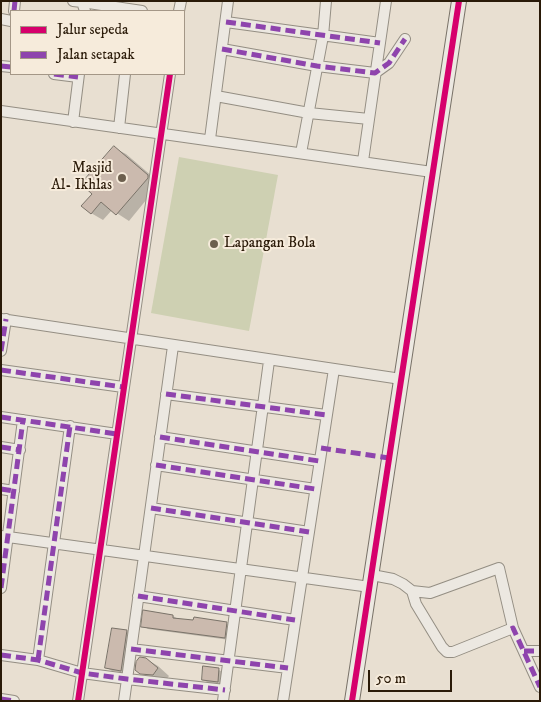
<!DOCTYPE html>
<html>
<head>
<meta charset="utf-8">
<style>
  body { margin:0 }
  #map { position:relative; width:541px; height:702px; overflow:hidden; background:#e8dfd1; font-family:"IM FELL DW Pica",serif }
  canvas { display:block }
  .frame { position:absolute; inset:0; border:2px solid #2a1a08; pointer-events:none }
  .legend { position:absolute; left:10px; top:10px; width:175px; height:65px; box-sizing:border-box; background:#f6ebdb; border:1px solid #a49787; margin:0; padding:6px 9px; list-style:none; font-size:15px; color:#2a1a08 }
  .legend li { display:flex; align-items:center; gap:10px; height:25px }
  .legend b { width:25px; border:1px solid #a49787 }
  .scale { position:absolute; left:368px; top:670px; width:84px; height:22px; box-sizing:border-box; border:2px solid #2a1a08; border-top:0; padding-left:6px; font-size:15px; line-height:18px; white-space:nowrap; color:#2a1a08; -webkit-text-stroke:4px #f6ebdb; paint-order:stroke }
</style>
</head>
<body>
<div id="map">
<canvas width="541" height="702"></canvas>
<div class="frame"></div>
<ul class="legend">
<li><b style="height:6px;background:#d6006c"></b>Jalur sepeda</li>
<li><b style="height:6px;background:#8e44ad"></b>Jalan setapak</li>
</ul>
<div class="scale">50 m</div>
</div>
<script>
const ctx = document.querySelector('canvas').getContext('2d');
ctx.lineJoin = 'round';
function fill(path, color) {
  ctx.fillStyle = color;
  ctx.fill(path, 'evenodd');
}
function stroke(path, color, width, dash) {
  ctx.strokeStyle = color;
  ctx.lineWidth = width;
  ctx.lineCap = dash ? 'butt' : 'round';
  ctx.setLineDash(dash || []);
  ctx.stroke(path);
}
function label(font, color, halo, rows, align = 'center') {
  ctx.font = font + ' "IM FELL DW Pica",serif';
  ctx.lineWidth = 4;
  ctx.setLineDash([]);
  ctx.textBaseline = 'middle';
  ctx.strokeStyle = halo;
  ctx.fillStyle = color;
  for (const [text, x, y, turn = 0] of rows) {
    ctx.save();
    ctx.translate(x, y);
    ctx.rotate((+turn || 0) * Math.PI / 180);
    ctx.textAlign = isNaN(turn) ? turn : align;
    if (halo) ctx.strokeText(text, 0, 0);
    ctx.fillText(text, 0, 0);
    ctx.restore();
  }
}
const green = new Path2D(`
  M 179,157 L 278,175 L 249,331 L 151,313 Z`);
const shadow = new Path2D(`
  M 114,148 L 126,154 L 160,183 L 129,221 L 112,210 L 103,220 L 91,213 L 93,193 Z
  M 173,616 L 178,619 L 226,623 L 231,626 L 230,640 L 148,629 L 143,626 Z
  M 127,631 L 132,634 L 127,673 L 112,671 L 107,668 Z
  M 146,659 L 158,666 L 169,676 L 165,681 L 153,680 L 141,672 Z
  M 219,670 L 224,673 L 223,685 L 209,683 L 203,680 Z`);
const building = new Path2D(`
  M 114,146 L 148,175 L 148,178 L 116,215 L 101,202 L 91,214 L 81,206 L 92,194 L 81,184 Z
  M 143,610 L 173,615 L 173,618 L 193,620 L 194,617 L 227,622 L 225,638 L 141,627 Z
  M 112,628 L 127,630 L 121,671 L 105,668 Z
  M 140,657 L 146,658 L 158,668 L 153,675 L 140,674 L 135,670 L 136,662 Z
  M 203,666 L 219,668 L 218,682 L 202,680 Z`);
const street = new Path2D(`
  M 73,1 L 82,2 L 85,11
  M 82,2 L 142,11
  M 14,11 L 15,1
  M 179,11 L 181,1
  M 1,19 L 11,21
  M 226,22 L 380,43
  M 222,49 L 317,66 L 375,73 L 389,63 L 405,39
  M 1,66 L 11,67
  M 54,74 L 78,77
  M 216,96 L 309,113 L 369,119
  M 1,111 L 432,172
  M 73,122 L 79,74
  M 119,128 L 125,74
  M 210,139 L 228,1
  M 301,153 L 323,36 L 326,1
  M 363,161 L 386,1
  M 1,319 L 401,379
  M 1,351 L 6,319
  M 1,370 L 123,387
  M 166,394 L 326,415
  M 1,417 L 117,434
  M 160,437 L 319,461
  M 1,447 L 20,450
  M 156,465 L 315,489
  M 1,489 L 14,491
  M 151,508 L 309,532
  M 1,536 L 370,587
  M 372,575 L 393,579 L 403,584 L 412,591 L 416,604 L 442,647 L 447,652 L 453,652 L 513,628 L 540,687
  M 1,588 L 23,420
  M 412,591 L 430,593 L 499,568 L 513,628
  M 138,596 L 295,620
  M 131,649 L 288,668
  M 524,651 L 540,651
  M 1,655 L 38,660 L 82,673 L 127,679 L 225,690
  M 38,660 L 70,426
  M 1,699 L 14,701
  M 78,701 L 170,74
  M 124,701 L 173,346
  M 223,701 L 269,361
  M 283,701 L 334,369`);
const secondary = new Path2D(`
  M 352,701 L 459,1`);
const quiet = new Path2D(`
  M 14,11 L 15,1
  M 226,22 L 380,43
  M 222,49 L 317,66 L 375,73 L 389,63 L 405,39
  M 1,66 L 11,67
  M 54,74 L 78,77
  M 1,351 L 6,319
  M 1,370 L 123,387
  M 166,394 L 326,415
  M 1,417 L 117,434
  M 160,437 L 319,461
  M 1,447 L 20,450
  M 321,448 L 389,458
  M 156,465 L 315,489
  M 1,489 L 14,491
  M 151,508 L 309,532
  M 1,588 L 23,420
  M 138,596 L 295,620
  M 511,629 L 513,628 L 540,687
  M 131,649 L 288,668
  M 524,651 L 540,651
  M 1,655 L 38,660 L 82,673 L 127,679 L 225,690
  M 38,660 L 70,426
  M 1,699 L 14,701`);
const cycleway = new Path2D(`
  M 78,701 L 170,74
  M 352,701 L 459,1`);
const markers = [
  [122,178,5,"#6c5f4e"],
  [214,244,5,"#6c5f4e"]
];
const poiNames = [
  ["Masjid",112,169],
  ["Al- Ikhlas",112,186],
  ["Lapangan Bola",224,244,"left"]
];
fill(green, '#ced0b2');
fill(shadow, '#0003');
fill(building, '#cbbaae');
stroke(building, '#797268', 1);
stroke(street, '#948e83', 12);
stroke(secondary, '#797268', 16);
stroke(street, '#ece8e1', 10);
stroke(secondary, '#ece8e1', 14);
stroke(quiet, '#8e44ad', 5, [10, 5]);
stroke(cycleway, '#d6006c', 6);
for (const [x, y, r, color] of markers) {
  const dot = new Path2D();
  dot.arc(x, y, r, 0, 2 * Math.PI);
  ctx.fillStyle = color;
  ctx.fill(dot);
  stroke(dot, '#f6ebdb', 2);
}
label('15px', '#2a1a08', '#f6ebdb', poiNames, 'right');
</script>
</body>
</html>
